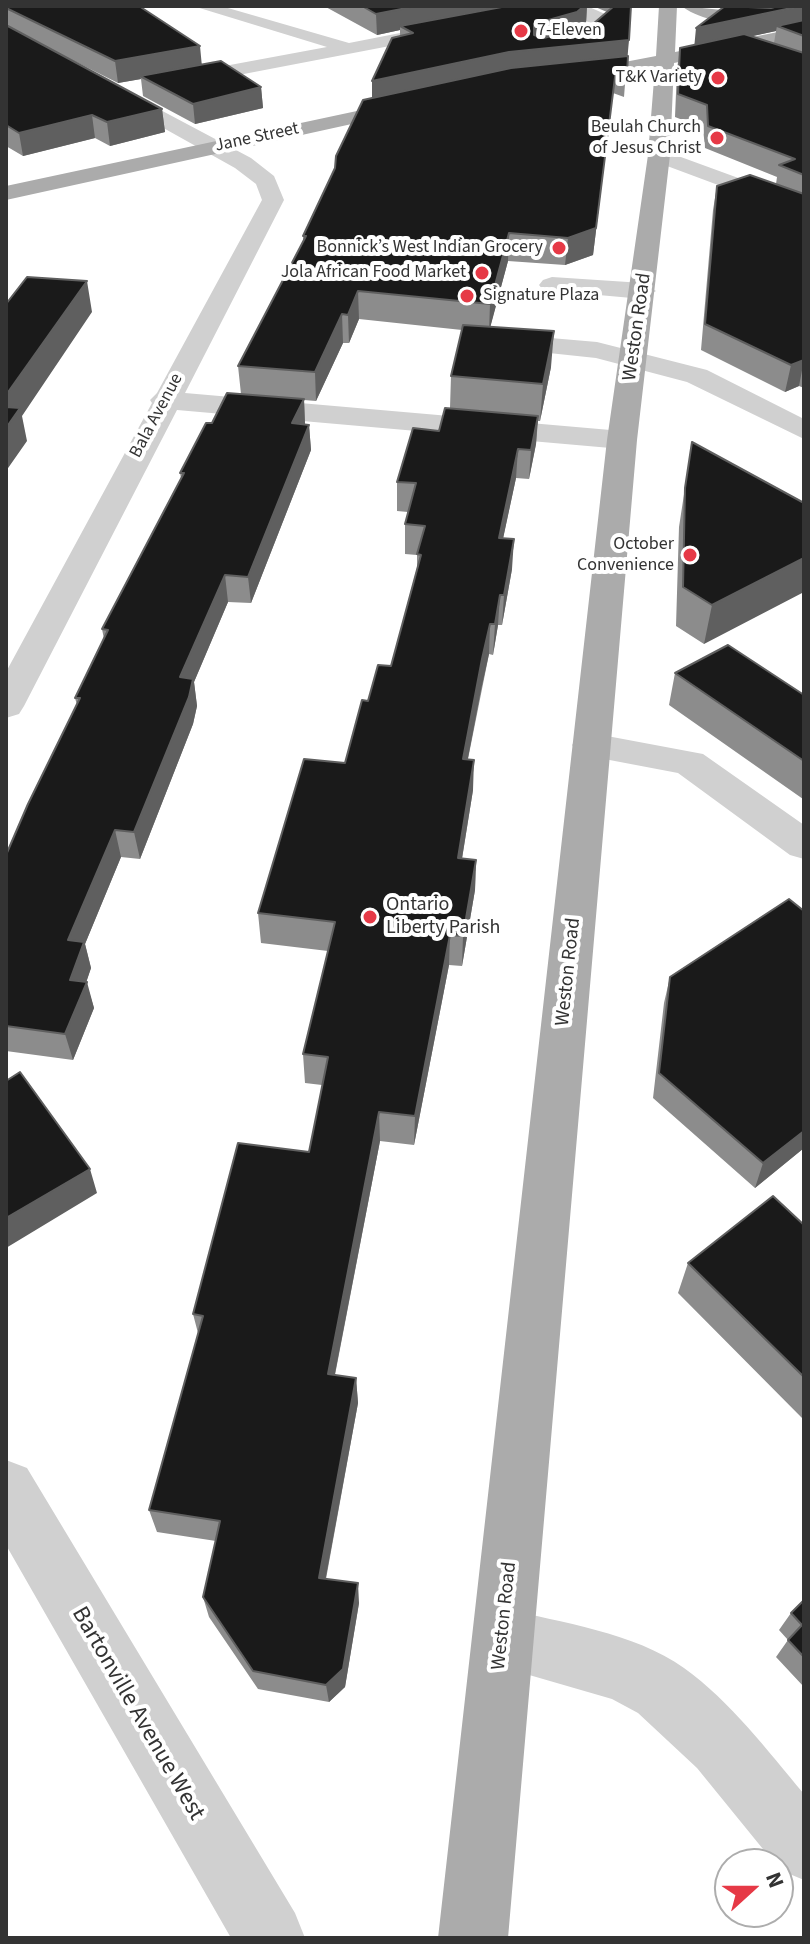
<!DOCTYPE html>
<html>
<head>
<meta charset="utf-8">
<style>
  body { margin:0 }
  #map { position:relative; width:810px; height:1944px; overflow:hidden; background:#fff; font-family:"Source Sans 3",sans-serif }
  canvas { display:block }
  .frame { position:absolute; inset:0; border:8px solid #333; pointer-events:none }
  .north { position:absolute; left:714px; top:1848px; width:80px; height:80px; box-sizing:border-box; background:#fff; border:2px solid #adadad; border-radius:50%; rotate:69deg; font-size:22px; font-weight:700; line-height:32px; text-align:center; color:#333 }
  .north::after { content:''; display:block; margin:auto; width:28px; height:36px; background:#e63946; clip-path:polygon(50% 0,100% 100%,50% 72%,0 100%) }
</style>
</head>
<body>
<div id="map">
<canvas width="810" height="1944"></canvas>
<div class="frame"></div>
<div class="north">N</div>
</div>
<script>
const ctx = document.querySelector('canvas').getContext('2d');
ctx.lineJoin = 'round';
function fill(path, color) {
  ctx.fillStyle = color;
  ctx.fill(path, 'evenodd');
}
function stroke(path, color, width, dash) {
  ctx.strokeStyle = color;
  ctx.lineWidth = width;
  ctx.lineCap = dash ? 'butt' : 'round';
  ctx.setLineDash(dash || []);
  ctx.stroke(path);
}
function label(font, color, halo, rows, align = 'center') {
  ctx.font = font + ' "Source Sans 3",sans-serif';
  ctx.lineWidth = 8;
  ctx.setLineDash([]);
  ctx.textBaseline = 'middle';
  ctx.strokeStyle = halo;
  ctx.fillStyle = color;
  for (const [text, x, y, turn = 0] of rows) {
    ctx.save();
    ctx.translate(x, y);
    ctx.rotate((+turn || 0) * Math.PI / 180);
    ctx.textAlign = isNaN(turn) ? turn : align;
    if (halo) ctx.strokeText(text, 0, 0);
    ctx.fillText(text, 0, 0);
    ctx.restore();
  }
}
const minor = new Path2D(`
  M 193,6 L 221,6 L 349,43 L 538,6 L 558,6 L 541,17 L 176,87 L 169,85 L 166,81 L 176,75 L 327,47 Z
  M 563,6 L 587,6 L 605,14 L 609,26 C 596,41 569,56 548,51 L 548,43 L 577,35 L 591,24 Z
  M 6,28 L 251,158 L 274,176 L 284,200 L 185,393 L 622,431 L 632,434 L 637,440 L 632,446 L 622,449 L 177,410 L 24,706 L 19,714 L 6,718 L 6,672 L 152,403 L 150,400 L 157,393 L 262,200 L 256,184 L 235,168 L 6,40 Z
  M 659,149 L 804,202 L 804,217 L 651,160 L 648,155 Z
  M 552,277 L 643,283 L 656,291 L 643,299 L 543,290 L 539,285 L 543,280 Z
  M 539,337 L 597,342 L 707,370 L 804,419 L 804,439 L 687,382 L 596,358 L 530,351 L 526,345 L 530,339 Z
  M 591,733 L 703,754 L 804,825 L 804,859 L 790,855 L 678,773 L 578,754 L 572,745 L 578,736 Z
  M 6,1460 L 27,1468 L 295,1913 L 305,1938 L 231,1938 L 6,1545 Z
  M 503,1608 C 561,1623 634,1632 684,1668 C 731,1702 767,1750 804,1794 L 804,1880 L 780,1870 L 697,1768 L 638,1713 L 612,1699 L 481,1661 L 472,1639 L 481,1617 Z`);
const major = new Path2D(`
  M 659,6 L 677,6 L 675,52 L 804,27 L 804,37 L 674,63 L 670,155 L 637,440 L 508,1938 L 438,1938 L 607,440 L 648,155 L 655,67 L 567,85 L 557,79 L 567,73 L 656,56 Z
  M 682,6 L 772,15 L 781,20 C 766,34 697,21 682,6 Z
  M 413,99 L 423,105 L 420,109 L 6,200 L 6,186 Z`);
const wall = new Path2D(`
  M 6,6 L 146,6 L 140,7 L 202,64 L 261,87 L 263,108 L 195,124 L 143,96 L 141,79 L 118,83 L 62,55 L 162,109 L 165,132 L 110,146 L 95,138 L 23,156 L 6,146 Z
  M 324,6 L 587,6 L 586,24 L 582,27 L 593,24 L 607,12 L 593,6 L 631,6 L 624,97 L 613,93 L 593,255 L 565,265 L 508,261 L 490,327 L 551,367 L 540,421 L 538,421 L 536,444 L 529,479 L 516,478 L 503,538 L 512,569 L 502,625 L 498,625 L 493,655 L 489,654 L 468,759 L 473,790 L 462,859 L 476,860 L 475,890 L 462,966 L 449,965 L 414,1145 L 380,1141 L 335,1375 L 356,1378 L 358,1403 L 326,1579 L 359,1603 L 345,1687 L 329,1702 L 258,1689 L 209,1617 L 203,1597 L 216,1541 L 157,1532 L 149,1510 L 198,1333 L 193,1314 L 309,1152 L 322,1085 L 305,1083 L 303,1054 L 328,951 L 261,943 L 258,913 L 345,763 L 368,701 L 391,666 L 417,568 L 417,555 L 405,554 L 405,524 L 408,512 L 397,511 L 397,482 L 439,431 L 450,408 L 451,376 L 462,330 L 359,319 L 349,343 L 343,343 L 316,401 L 304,400 L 305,424 L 309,425 L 311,450 L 251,603 L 228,602 L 194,682 L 197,706 L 193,724 L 140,859 L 121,857 L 85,944 L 91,968 L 86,982 L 94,1008 L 73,1060 L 6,1051 L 6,855 L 77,705 L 75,698 L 104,639 L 102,629 L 181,478 L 180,473 L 212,423 L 241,394 L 238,366 L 303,241 L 303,236 L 372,97 L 372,81 L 400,36 L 400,30 L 377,35 Z
  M 725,6 L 804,6 L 804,388 L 799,386 L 785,392 L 701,350 L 713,210 L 717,186 L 776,184 L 777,177 L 705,148 L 703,128 L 675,117 L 677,69 L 680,48 L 694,45 ZM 776,31 L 774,43 L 752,36 Z
  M 692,442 L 804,503 L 704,644 L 676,626 L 679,527 Z
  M 675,673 L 804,695 L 804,798 L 803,799 L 669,705 Z
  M 804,911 L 804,1148 L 755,1188 L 653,1098 L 664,1003 L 670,977 Z
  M 804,1225 L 804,1420 L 678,1293 L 688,1263 Z
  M 804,1600 L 804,1687 L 776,1657 L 788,1640 L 779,1630 L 791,1613 Z`);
const shadedWall = new Path2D(`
  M 417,6 L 523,6 L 400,26 L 400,30 L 377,35 L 376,14 Z
  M 584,6 L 587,6 L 586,24 L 576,32 L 533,45 L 534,24 Z
  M 804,6 L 804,25 L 777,26 L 776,31 L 694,49 L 696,28 Z
  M 629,40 L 627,62 L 372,104 L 372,81 L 509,52 Z
  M 200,46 L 202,67 L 140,76 L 141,79 L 118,83 L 115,61 Z
  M 616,69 L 593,255 L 565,265 L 568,238 Z
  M 261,87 L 263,108 L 195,124 L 193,104 Z
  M 162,109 L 165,132 L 110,146 L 107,122 Z
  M 92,115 L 95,138 L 23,156 L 19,133 Z
  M 509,233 L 508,261 L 489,332 L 490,304 Z
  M 87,281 L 92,312 L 22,416 L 27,441 L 6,471 L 6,395 Z
  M 358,291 L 359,319 L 349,343 L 348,315 Z
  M 342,314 L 343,343 L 316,401 L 315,372 Z
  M 554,331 L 551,367 L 540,421 L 543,384 Z
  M 804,360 L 799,386 L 785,392 L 791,365 Z
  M 304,399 L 305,424 L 292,423 Z
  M 538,416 L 536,444 L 529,479 L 531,450 Z
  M 309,425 L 311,450 L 251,603 L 248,577 Z
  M 518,449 L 516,478 L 497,567 L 499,538 Z
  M 514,539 L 512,569 L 502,625 L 504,595 Z
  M 804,558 L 804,592 L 704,644 L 712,605 Z
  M 225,575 L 228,602 L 194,682 L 197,706 L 193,724 L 140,859 L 134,832 L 180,677 Z
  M 500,595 L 498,625 L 493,655 L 495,624 Z
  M 490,624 L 489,654 L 481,690 L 462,789 L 463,759 L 482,659 Z
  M 474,760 L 473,790 L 457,889 L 458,858 Z
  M 115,830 L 121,857 L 85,944 L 91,968 L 84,989 L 87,982 L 94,1008 L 73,1060 L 65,1034 L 70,980 L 68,940 Z
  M 476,860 L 475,890 L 462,966 L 463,936 Z
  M 450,935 L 449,965 L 414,1145 L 415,1116 Z
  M 379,1112 L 380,1141 L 330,1399 L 328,1374 Z
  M 804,1131 L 804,1148 L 755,1188 L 763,1163 Z
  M 90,1169 L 97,1193 L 6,1248 L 6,1218 Z
  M 356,1378 L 358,1403 L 322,1598 L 319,1578 Z
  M 358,1583 L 359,1603 L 345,1687 L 329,1702 L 326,1685 Z`);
const building = new Path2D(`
  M 6,6 L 139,6 L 200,46 L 115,61 L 6,8 Z
  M 362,6 L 417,6 L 376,14 Z
  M 507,6 L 584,6 L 577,12 L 534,24 L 534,35 L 544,38 L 593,24 L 614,6 L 631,6 L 629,40 L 509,52 L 372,81 L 392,38 L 413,33 L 400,26 Z
  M 725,6 L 771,8 L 778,6 L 801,6 L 696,28 Z
  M 804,20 L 804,36 L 777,26 Z
  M 6,25 L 162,109 L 107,122 L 92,115 L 19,133 L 6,125 Z
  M 744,34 L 804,53 L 804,175 L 779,165 L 795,159 L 708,126 L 707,105 L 678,94 L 680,48 Z
  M 628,56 L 627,73 L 616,69 L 596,228 L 568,238 L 509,233 L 490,304 L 358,291 L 348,315 L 342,314 L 315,372 L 238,366 L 306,236 L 303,236 L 335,168 L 336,156 L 363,100 L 511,68 Z
  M 221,61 L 261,87 L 193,104 L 140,76 Z
  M 750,175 L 804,194 L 804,360 L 791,365 L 705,324 L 717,186 Z
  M 27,277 L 87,281 L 6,395 L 6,304 Z
  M 463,325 L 554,331 L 543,384 L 451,376 Z
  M 227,393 L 304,399 L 292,423 L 309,425 L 248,577 L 225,575 L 180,677 L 193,679 L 189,697 L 134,832 L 115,830 L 68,940 L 84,942 L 70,980 L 87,982 L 65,1034 L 6,1026 L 6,855 L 28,804 L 80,698 L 75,698 L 108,630 L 102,629 L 184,473 L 180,473 L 206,423 L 212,423 Z
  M 6,407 L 20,408 L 6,428 Z
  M 445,408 L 538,416 L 531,450 L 518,449 L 499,538 L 514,539 L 504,595 L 500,595 L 495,624 L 490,624 L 482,659 L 463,759 L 474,760 L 458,858 L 476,860 L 463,936 L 450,935 L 415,1116 L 379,1112 L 328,1374 L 356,1378 L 319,1578 L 358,1583 L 343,1669 L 326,1685 L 253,1671 L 203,1597 L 220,1521 L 149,1510 L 203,1316 L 193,1314 L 238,1143 L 309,1152 L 328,1057 L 303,1054 L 335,922 L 258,913 L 304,759 L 345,763 L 362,700 L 368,701 L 378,665 L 391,666 L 421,555 L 417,554 L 425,526 L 405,524 L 416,483 L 397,482 L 413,428 L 439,431 Z
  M 692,442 L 804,503 L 804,558 L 712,605 L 683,587 L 685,488 Z
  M 728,645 L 804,695 L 804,761 L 675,673 Z
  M 789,899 L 804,911 L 804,1131 L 763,1163 L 659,1073 L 670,977 Z
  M 20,1072 L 90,1169 L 6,1218 L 6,1081 Z
  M 773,1196 L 804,1225 L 804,1377 L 688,1263 Z
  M 804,1600 L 804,1657 L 788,1640 L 802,1625 L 791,1613 Z`);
const markers = [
  [521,31,8,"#e63946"],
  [718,78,8,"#e63946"],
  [717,138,8,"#e63946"],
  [559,248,8,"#e63946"],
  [482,273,8,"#e63946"],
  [467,296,8,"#e63946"],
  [690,555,8,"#e63946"],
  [370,917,8,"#e63946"]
];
const farPoinames = [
  ["7-Eleven",537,31,"left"],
  ["T&K Variety",702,78],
  ["Beulah Church",701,128],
  ["of Jesus Christ",701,149],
  ["Bonnick’s West Indian Grocery",543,248],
  ["Jola African Food Market",466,273],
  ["Signature Plaza",483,296,"left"],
  ["October",674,545],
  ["Convenience",674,566]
];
const farStreetnames = [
  ["Jane Street",257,138,-12],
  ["Bala Avenue",157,416,-62]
];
const streetNames = [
  ["Weston Road",638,327,-82],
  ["Weston Road",569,972,-84],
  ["Weston Road",505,1616,-84]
];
const poiNames = [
  ["Ontario",386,906],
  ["Liberty Parish",386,929]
];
const nearStreetnames = [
  ["Bartonville Avenue West",137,1714,60]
];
fill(minor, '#d0d0d0');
fill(major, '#ababab');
fill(wall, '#8c8c8c');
fill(shadedWall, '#5f5f5f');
fill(building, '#1a1a1a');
stroke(building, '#5f5f5f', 2);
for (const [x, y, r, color] of markers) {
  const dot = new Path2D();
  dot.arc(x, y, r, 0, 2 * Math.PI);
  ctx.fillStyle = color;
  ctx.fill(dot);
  stroke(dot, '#fff', 3);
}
label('18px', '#333', '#fff', farPoinames, 'right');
label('18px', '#333', '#fff', farStreetnames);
label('20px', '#333', '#fff', streetNames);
label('20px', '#333', '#fff', poiNames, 'left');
label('24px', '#333', '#fff', nearStreetnames);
</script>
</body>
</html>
